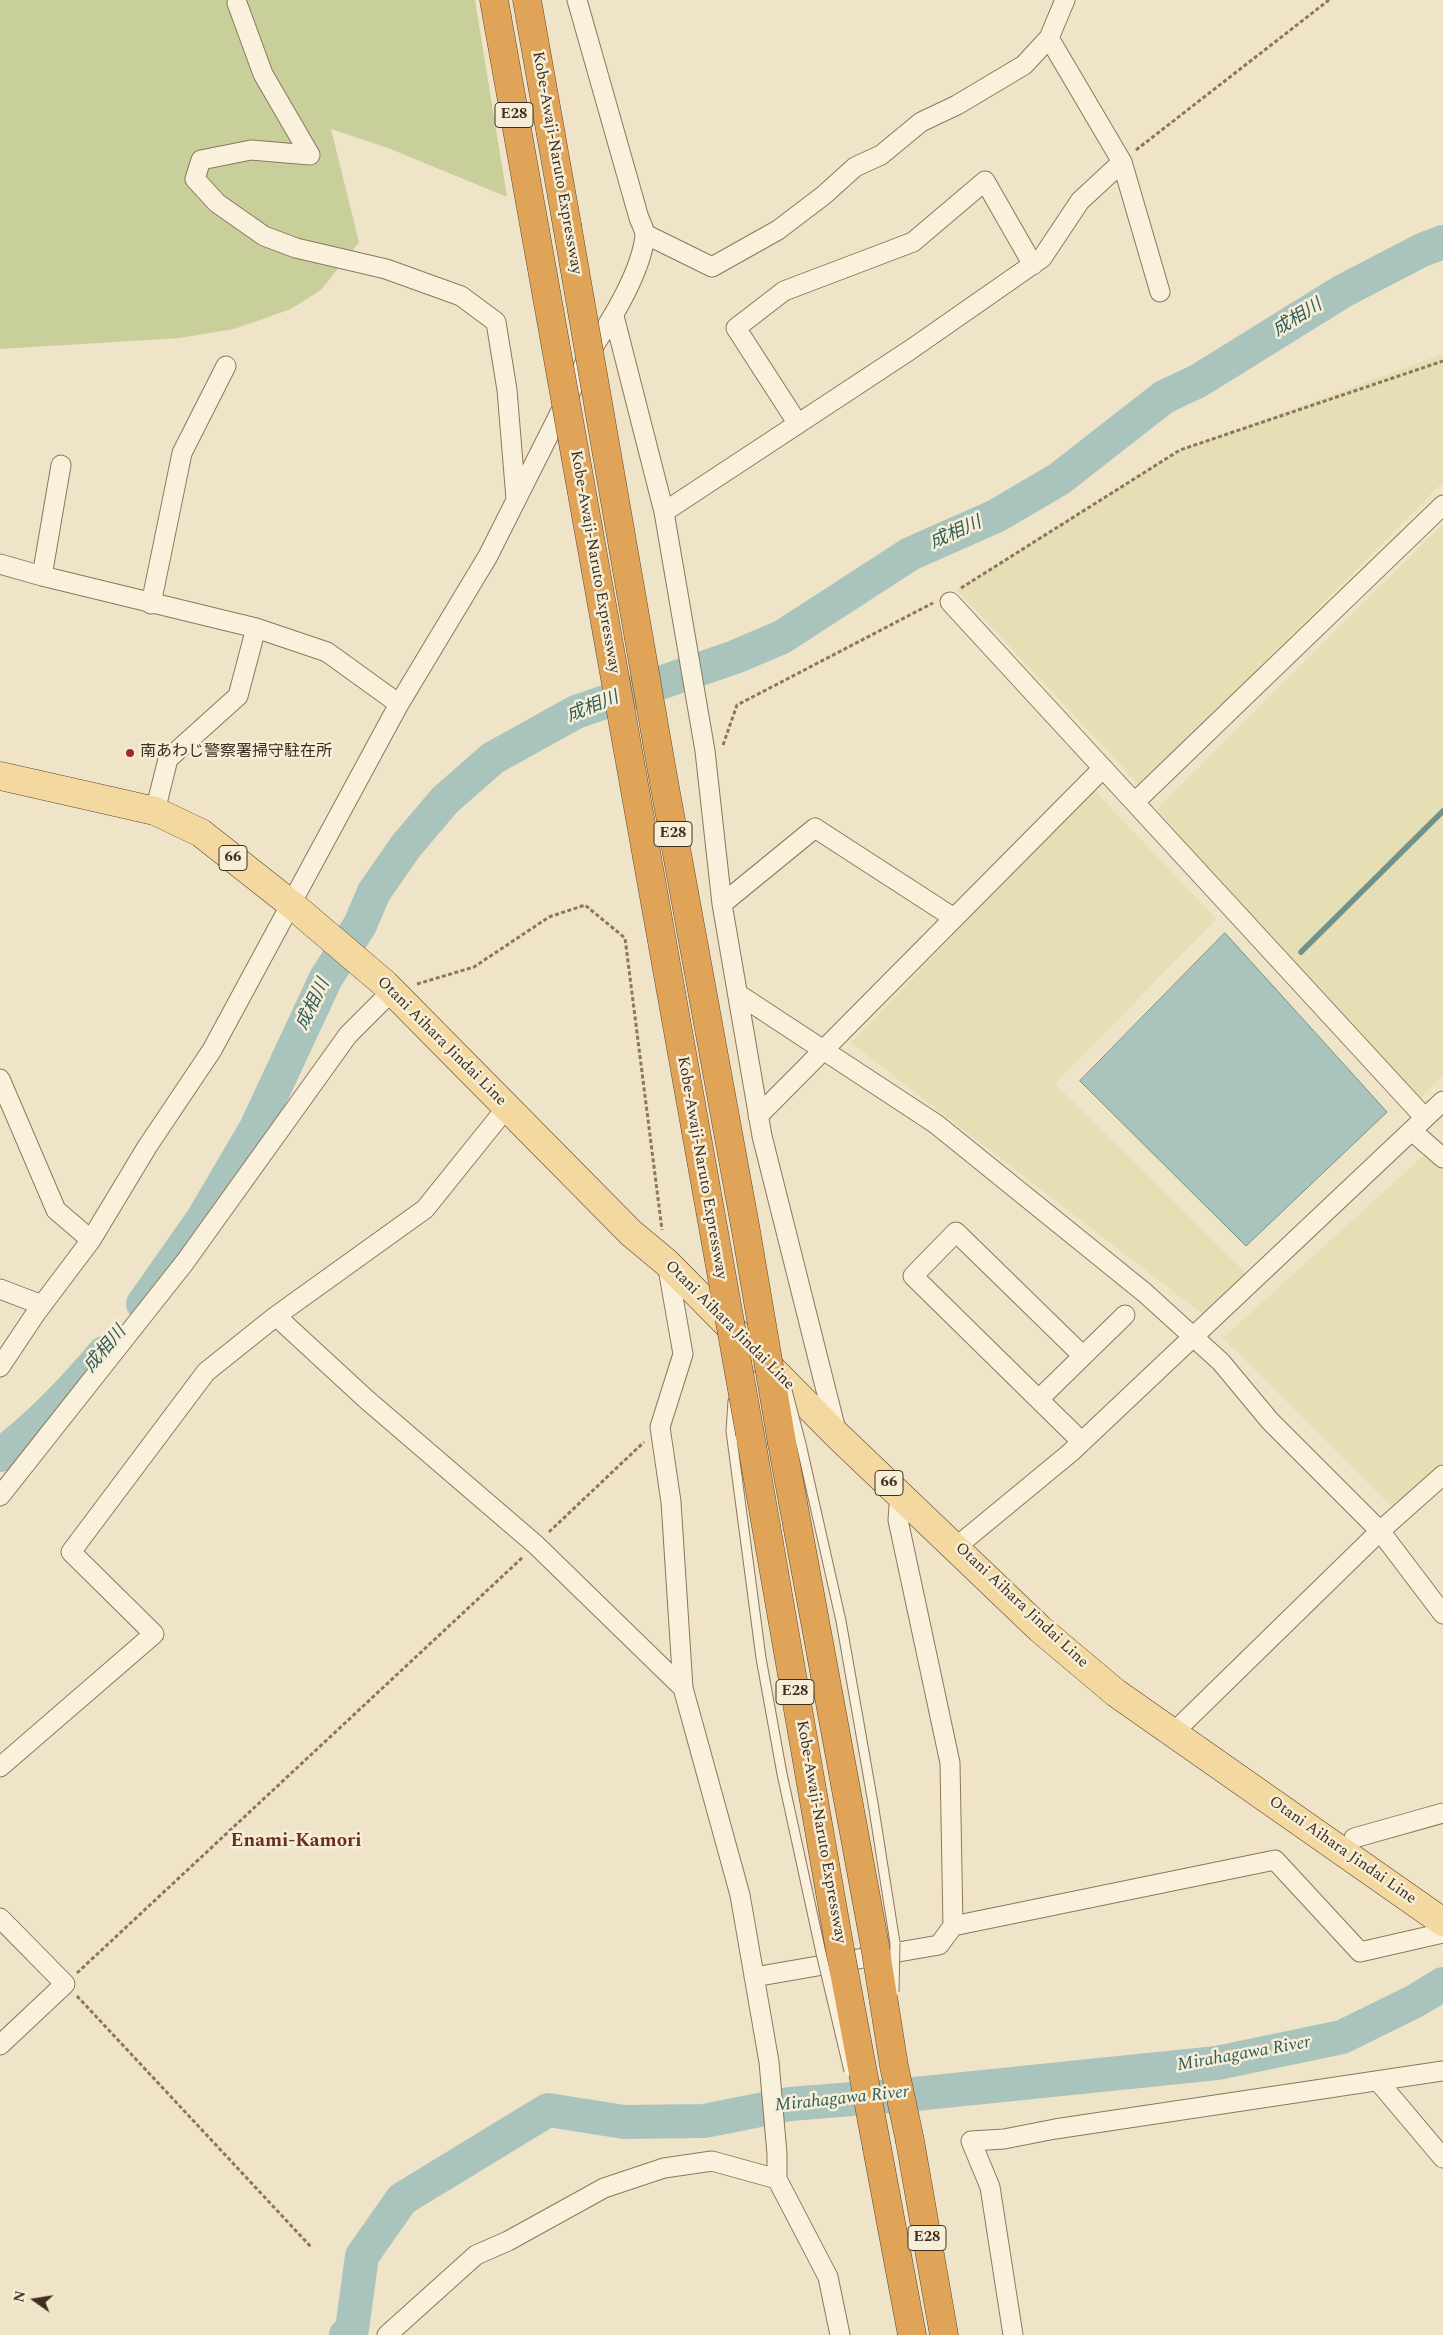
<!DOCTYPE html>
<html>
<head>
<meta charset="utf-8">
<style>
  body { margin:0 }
  #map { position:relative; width:1443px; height:2335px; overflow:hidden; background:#f0e4c8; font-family:Spectral,serif }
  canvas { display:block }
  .north { position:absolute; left:10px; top:2275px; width:50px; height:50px; -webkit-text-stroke:4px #f7eed8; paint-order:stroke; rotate:283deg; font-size:14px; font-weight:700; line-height:20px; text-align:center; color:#3d2e20 }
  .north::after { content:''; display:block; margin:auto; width:18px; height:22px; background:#3d2e20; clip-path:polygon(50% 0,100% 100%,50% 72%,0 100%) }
</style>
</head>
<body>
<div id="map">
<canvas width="1443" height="2335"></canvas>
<div class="north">N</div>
</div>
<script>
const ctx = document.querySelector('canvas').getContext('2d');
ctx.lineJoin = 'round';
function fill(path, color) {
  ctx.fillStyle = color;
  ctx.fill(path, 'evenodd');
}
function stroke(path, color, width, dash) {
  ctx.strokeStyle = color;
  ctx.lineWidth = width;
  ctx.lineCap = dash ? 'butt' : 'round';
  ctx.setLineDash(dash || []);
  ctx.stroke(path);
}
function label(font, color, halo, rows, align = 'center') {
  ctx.font = font + ' Spectral,"Noto Sans JP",serif';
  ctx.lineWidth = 5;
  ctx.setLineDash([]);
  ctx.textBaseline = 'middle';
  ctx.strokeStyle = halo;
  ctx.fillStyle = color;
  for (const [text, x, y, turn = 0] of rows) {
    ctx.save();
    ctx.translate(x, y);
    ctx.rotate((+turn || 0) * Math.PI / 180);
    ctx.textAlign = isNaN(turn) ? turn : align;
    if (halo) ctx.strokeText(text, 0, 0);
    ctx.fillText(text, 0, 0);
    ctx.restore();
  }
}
const farmland = new Path2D(`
  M 1443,354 L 1443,482 L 1141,787 L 957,590 L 1180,450 Z
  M 1443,524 L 1443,1076 L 1418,1101 L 1157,810 Z
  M 1093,789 L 1216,919 L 1055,1084 L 1248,1275 L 1205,1316 L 851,1043 Z
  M 1433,1147 L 1443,1157 L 1443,1472 L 1399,1514 L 1223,1338 Z`);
const green = new Path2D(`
  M 0,0 L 475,0 L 507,197 L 388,148 L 331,129 L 359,242 L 321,290 L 291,309 L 234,329 L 180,338 L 0,349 Z`);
const water = new Path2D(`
  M 1225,933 L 1387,1112 L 1246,1246 L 1080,1081 Z`);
const stream = new Path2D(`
  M 1301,952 L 1443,811`);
const river = new Path2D(`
  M 143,1304 L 202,1220 L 256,1128 L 326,978 L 360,925 L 374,892 L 406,846 L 445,800 L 493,758 L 576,712 L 735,657 L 782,637 L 910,554 L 996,516 L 1059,479 L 1164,397 L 1198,381 L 1343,291 L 1422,250 L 1443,242
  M 0,1455 C 39,1426 73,1390 104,1353
  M 346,2335 L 352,2329 L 362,2256 L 402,2199 L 548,2110 L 624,2122 L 704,2121 L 790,2104 L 915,2094 L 1217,2063 L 1342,2037 L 1415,2001 L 1443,1984`);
const path = new Path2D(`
  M 1136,150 L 1329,0
  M 961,588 L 1180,450 L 1443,361
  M 723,745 L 737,705 L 933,603
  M 417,984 L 474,967 L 549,917 L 585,905 L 625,938 L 662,1230
  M 549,1532 L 644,1442
  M 77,1973 L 523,1557
  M 77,1996 L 312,2248`);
const lane = new Path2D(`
  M 733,1401 L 731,1431 L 761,1658 L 782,1774 L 821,1953
  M 801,1444 L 841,1621 L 873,1803 L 895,1943`);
const street = new Path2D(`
  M 237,3 L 263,74 L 310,155 L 251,150 L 201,160 L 195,179 L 217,203 L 264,236 L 296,248 L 386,269 L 461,296 L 496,322 L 507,390 L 516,499
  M 1049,38 L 1122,162 L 1160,292
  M 645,234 L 712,267 L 778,230 L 824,195 L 855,167 L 881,155 L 921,122 L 957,105 L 1024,65 L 1049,38 L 1065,0
  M 614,316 L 664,512 L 705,751 L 722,904 L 762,1136 L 837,1434
  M 798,424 L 736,328 L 784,291 L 913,242 L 985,181 L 1033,265
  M 61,465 L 42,576 L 256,628 L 327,652 L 399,704
  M 664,512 L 910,350 L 1042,258 L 1080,201 L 1122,162
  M 0,564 L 42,576
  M 950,602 L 1425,1118
  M 151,604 L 182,453 L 226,366
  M 1135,802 L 1443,505
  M 155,811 L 168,759 L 238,696 L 256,628
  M 722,904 L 815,828 L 954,918
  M 738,994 L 936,1124 L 1145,1293 L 1221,1362 L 1270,1421 L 1380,1531 L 1443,1614
  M 0,1079 L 56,1210 L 91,1240
  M 758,1116 L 1103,768
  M 1412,1131 L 1443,1158
  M 667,1263 L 683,1354 L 660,1427 L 671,1502 L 683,1688 L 740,1895 L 769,2062 L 777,2154 L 777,2179 L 828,2277 L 840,2335
  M 0,1289 L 42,1305
  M 276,1316 L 366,1399 L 536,1545 L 683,1688
  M 1082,1355 L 956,1232 L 913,1276 L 1082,1442
  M 0,1367 L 36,1313 L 91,1240 L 147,1147 L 212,1050 L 399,704 L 488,556 L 593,347 C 613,318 641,271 645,236 C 645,230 641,223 639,218 L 577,0
  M 1039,1399 L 1125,1315
  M 0,1496 L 185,1262 L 348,1035 L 392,991
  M 956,1547 L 1070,1453 L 1443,1101
  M 1172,1734 L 1380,1531 L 1443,1475
  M 0,1767 L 154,1634 L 71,1552 L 206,1372 L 276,1316 L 425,1209 L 507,1107
  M 1354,1838 L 1443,1813
  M 0,1918 L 65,1984 L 0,2045
  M 953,1926 L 1275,1860 L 1360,1952 L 1443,1933
  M 754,1977 L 939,1945 L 953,1926 L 950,1763 L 898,1520 L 900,1493
  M 1378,2081 L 1443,2158
  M 387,2335 L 476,2255 L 508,2241 L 604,2188 L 664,2168 L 712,2161 L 777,2179
  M 1013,2335 L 990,2187 L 971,2141 L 1004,2139 L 1055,2129 L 1443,2071`);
const primary = new Path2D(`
  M 0,776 L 155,811 L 201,833 L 291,904 L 385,984 L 631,1233 L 667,1263 L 837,1435 L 1040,1629 L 1116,1693 L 1443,1922`);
const highway = new Path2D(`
  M 494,0 L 535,230
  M 527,0 L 567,225
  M 750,1434 L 840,1950
  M 782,1443 L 875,1946
  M 910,2141 L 944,2335
  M 877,2148 L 912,2335`);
const laneBridge = new Path2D(`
  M 784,1379 L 801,1444
  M 821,1953 L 849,2071
  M 894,1992 L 895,1943`);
const highwayBridge = new Path2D(`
  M 567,225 L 663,777 L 746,1231 L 782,1443
  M 535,230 L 750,1434
  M 875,1946 L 894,2066 L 910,2141
  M 840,1950 L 877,2148`);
const markers = [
  [130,753,5,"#9e2a2b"]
];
const shields = [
  [514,115,38],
  [673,834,38],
  [233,858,28],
  [889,1483,28],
  [795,1692,38],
  [927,2238,38]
];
const shieldNames = [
  ["E28",514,115],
  ["E28",673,834],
  ["66",233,858],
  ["66",889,1483],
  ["E28",795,1692],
  ["E28",927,2238]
];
const streetNames = [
  ["Kobe-Awaji-Naruto Expressway",556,163,80],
  ["Kobe-Awaji-Naruto Expressway",594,562,80],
  ["Otani Aihara Jindai Line",441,1042,45],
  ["Kobe-Awaji-Naruto Expressway",701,1168,80],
  ["Otani Aihara Jindai Line",729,1326,45],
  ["Otani Aihara Jindai Line",1021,1606,43],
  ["Kobe-Awaji-Naruto Expressway",820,1832,80],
  ["Otani Aihara Jindai Line",1342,1851,35]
];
const poiNames = [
  ["南あわじ警察署掃守駐在所",140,753]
];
const waterNames = [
  ["成相川",1298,319,-32],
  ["成相川",956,534,-24],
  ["成相川",593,708,-22],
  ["成相川",314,1005,-64],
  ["成相川",106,1350,-50],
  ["Mirahagawa River",1244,2055,-10],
  ["Mirahagawa River",842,2100,-6]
];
const quarterNames = [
  ["Enami-Kamori",296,1842]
];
fill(farmland, '#e6deb5');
fill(green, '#c9cf9b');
fill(water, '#a9c4bc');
stroke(water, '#6f938a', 1);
stroke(stream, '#6f938a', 5.5);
stroke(river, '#a9c4bc', 34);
stroke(lane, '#8d765c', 11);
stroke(street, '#8d765c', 21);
stroke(primary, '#5b4430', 29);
stroke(highway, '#5b4430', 29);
stroke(path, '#8d765c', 3, [4, 2.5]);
stroke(lane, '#faf1dc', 9);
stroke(street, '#faf1dc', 19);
stroke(primary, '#f3d9a0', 28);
stroke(highway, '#e0a458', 28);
stroke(laneBridge, '#8d765c', 11, []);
stroke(highwayBridge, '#5b4430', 29, []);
stroke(laneBridge, '#faf1dc', 9);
stroke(highwayBridge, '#e0a458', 28);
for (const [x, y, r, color] of markers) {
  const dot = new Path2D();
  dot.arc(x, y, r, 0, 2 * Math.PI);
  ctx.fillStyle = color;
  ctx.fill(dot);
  stroke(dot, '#f7eed8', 2);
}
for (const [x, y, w] of shields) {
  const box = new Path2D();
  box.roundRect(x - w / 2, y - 12.5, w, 25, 4);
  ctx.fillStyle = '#f7eed8';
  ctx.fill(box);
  stroke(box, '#3d2e20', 1);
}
label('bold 15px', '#3d2e20', null, shieldNames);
label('16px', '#3d2e20', '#f7eed8', streetNames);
label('16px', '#3d2e20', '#f7eed8', poiNames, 'left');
label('italic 18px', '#2f5d5a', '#f7eed8', waterNames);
label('bold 19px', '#6b2e1e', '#f7eed8', quarterNames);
</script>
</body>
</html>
